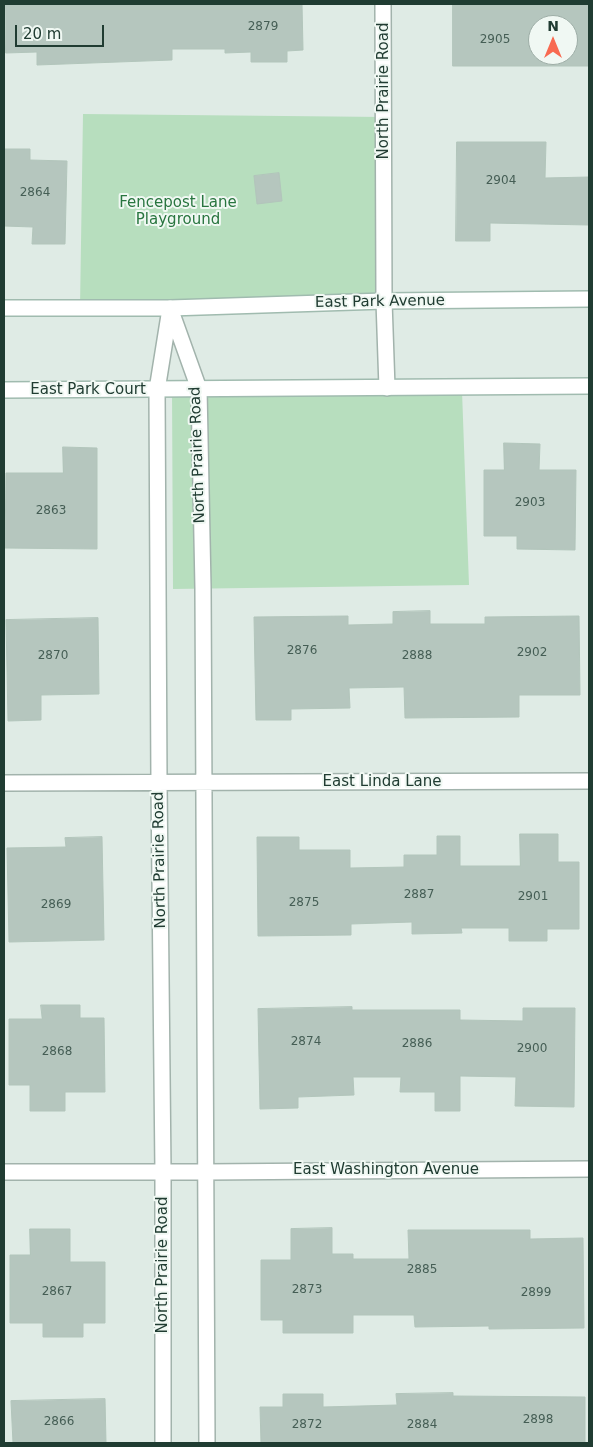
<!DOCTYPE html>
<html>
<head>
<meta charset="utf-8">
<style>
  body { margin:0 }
  #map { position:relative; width:593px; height:1447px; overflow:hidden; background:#dfebe5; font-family:"DejaVu Sans",sans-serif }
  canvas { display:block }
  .frame { position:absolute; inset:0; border:5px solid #203c32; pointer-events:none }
  .north { position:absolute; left:528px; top:15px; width:50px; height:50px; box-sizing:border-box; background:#f0f8f3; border:1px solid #9dada6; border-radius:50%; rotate:0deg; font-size:14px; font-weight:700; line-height:20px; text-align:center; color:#203c32 }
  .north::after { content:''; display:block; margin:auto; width:18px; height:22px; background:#f86a51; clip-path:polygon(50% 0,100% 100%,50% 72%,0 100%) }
  .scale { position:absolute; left:15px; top:25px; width:89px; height:22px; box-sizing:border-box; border:2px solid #203c32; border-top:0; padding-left:6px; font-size:15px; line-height:18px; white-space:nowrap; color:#203c32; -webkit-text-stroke:4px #f0f8f3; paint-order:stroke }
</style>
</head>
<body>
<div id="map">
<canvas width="593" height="1447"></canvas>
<div class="frame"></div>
<div class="north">N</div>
<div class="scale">20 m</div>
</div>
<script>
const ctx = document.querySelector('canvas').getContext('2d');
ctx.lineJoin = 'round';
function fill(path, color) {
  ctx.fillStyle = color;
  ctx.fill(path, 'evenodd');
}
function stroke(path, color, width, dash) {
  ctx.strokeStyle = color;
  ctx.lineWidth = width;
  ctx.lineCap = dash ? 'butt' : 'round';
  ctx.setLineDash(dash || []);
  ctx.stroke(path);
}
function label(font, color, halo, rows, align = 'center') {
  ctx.font = font + ' "DejaVu Sans",sans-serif';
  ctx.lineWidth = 4;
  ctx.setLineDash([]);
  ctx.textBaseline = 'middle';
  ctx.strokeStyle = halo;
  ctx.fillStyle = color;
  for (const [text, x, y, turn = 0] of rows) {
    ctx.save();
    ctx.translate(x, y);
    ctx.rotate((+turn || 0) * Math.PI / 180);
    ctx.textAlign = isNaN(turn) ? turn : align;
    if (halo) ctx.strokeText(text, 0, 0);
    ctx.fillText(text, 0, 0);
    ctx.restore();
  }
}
const green = new Path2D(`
  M 83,114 L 384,117 L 384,301 L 80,308 Z
  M 172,389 L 462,391 L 469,585 L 173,589 Z`);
const building = new Path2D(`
  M 5,4 L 302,4 L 303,50 L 287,51 L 287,62 L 251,62 L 251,52 L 225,53 L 225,49 L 172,49 L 172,60 L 37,65 L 37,52 L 6,53 Z
  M 453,4 L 589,4 L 589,66 L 453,66 ZM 538,25 L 568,25 L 568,55 L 538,55 Z
  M 457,142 L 546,142 L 545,178 L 589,177 L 589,225 L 490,223 L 490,241 L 456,241 Z
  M 4,149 L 30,149 L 30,160 L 67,161 L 65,244 L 32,244 L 33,227 L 4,226 Z
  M 279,173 L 282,201 L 257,204 L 254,176 Z
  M 504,443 L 540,444 L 539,470 L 576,470 L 575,550 L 517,549 L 517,536 L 484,536 L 484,470 L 504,470 Z
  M 63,447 L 97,448 L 97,549 L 5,548 L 6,473 L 63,473 Z
  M 430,611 L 430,624 L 485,624 L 485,617 L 579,616 L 580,695 L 519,695 L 519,717 L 405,718 L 404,687 L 349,688 L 350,708 L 291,709 L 291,720 L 256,720 L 254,617 L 348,616 L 348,625 L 393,624 L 393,612 Z
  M 98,618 L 99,694 L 41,695 L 41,720 L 8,721 L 6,620 Z
  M 520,834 L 558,834 L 558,862 L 579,862 L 579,929 L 547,929 L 547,941 L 509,941 L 509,928 L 461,928 L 462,933 L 412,934 L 412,922 L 351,924 L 351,935 L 258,936 L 257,837 L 299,837 L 299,850 L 350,850 L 350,868 L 404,867 L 404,855 L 437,855 L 437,836 L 460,836 L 460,866 L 520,866 Z
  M 102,837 L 104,940 L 9,942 L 7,848 L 66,847 L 65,838 Z
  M 41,1005 L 80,1005 L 80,1018 L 104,1018 L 105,1092 L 65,1092 L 65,1111 L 30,1111 L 30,1085 L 9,1085 L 9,1019 L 42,1019 Z
  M 352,1007 L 352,1010 L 460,1010 L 460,1020 L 523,1021 L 523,1008 L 575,1008 L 574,1107 L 515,1106 L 516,1077 L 460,1076 L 460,1111 L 435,1111 L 435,1092 L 400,1092 L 401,1077 L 353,1077 L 354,1095 L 298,1097 L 298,1108 L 260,1109 L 258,1009 Z
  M 332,1228 L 332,1254 L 353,1254 L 353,1259 L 409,1259 L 408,1230 L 530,1230 L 530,1239 L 583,1238 L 584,1328 L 489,1329 L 489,1326 L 415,1327 L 414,1315 L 353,1315 L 353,1333 L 283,1333 L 283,1320 L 261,1320 L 261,1260 L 291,1260 L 291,1229 Z
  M 30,1229 L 70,1229 L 70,1262 L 105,1262 L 105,1323 L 83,1323 L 83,1337 L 43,1337 L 43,1323 L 10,1323 L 10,1255 L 30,1255 Z
  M 453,1393 L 453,1396 L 585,1397 L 585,1443 L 261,1443 L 260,1407 L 283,1407 L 283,1394 L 323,1394 L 323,1407 L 397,1405 L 396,1394 Z
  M 105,1399 L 106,1443 L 13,1443 L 11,1401 Z`);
const street = new Path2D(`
  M 383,4 L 384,301 L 387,388
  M 170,308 L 199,389 L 203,588 L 207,1443
  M 4,783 L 589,781
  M 4,1172 L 207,1172 L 589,1169
  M 163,1443 L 163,1172 L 159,783 L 157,390 L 170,309`);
const secondary = new Path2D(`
  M 4,308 L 170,308 L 384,301 L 589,299
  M 4,390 L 589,386`);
const numberNames = [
  ["2879",263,27],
  ["2905",495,40],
  ["2904",501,181],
  ["2864",35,193],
  ["2903",530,503],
  ["2863",51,511],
  ["2876",302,651],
  ["2902",532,653],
  ["2870",53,656],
  ["2888",417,656],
  ["2887",419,895],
  ["2901",533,897],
  ["2875",304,903],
  ["2869",56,905],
  ["2874",306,1042],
  ["2886",417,1044],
  ["2900",532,1049],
  ["2868",57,1052],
  ["2885",422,1270],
  ["2873",307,1290],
  ["2867",57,1292],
  ["2899",536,1293],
  ["2898",538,1420],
  ["2866",59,1422],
  ["2872",307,1425],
  ["2884",422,1425]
];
const streetNames = [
  ["North Prairie Road",384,91,-90],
  ["East Park Avenue",380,302,-1],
  ["East Park Court",88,390],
  ["North Prairie Road",198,455,-92],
  ["East Linda Lane",382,782],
  ["North Prairie Road",160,860,-91],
  ["East Washington Avenue",386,1170],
  ["North Prairie Road",163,1265,-90]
];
const parkNames = [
  ["Fencepost Lane",178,203],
  ["Playground",178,220]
];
fill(green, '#b7debe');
fill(building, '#b5c6be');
stroke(building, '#b2c5bb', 1);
stroke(street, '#a2b3ac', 18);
stroke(secondary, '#a0bbaf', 18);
stroke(street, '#fff', 15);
stroke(secondary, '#fff', 15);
label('12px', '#455e55', null, numberNames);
label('15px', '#203c32', '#f0f8f3', streetNames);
label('15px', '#28753f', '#f0f8f3', parkNames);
</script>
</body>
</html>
